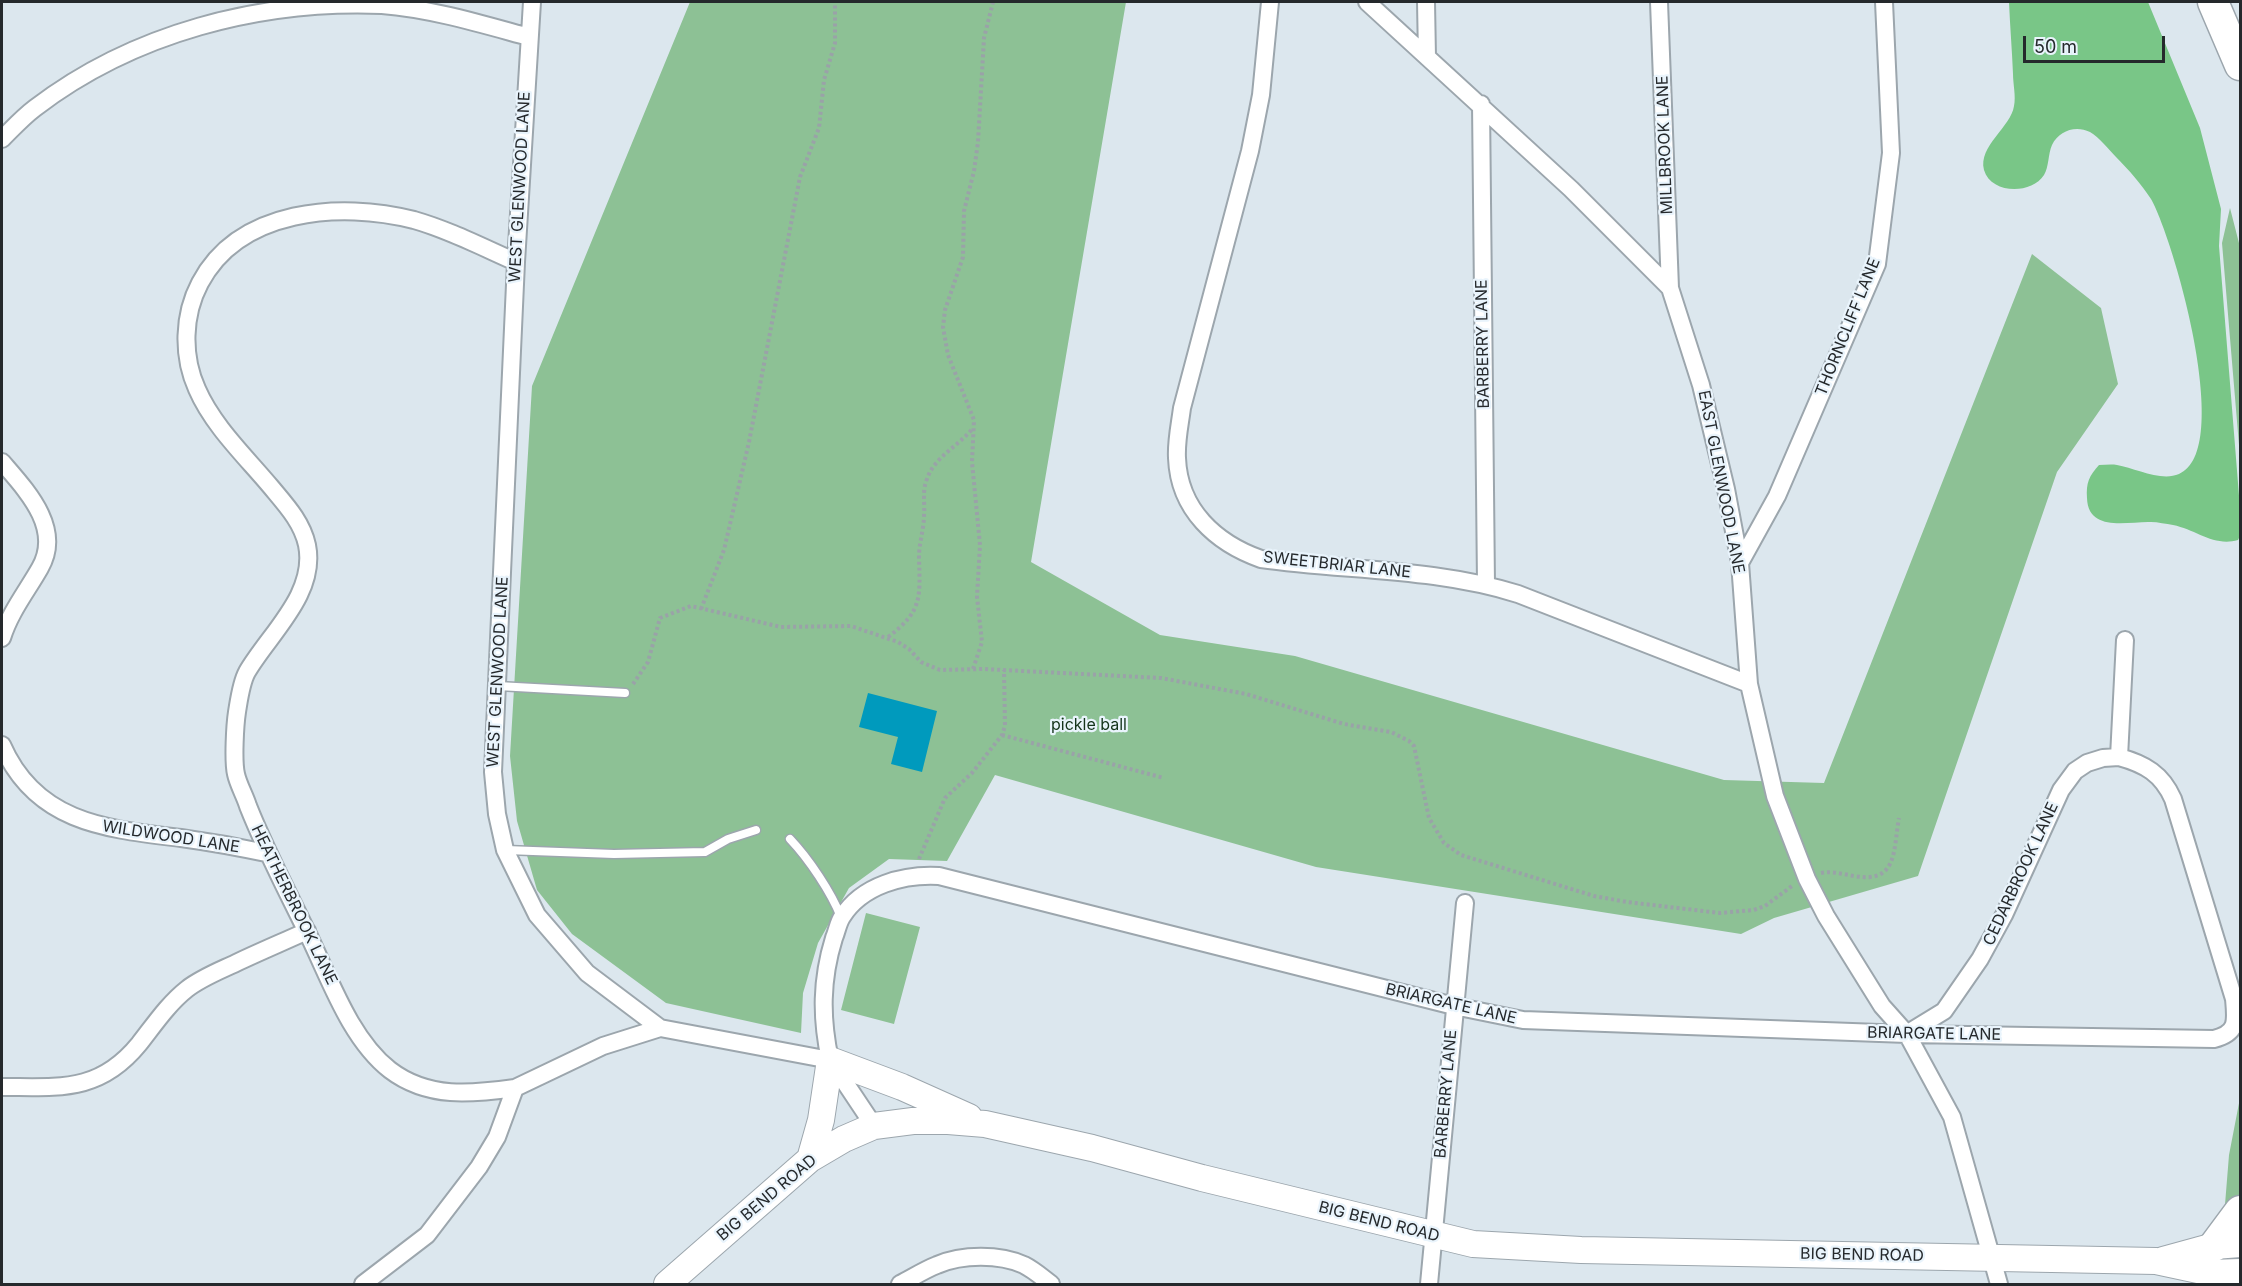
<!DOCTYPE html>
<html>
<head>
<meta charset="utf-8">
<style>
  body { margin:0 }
  #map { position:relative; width:2242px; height:1286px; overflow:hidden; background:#dce7ee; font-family:Inter,sans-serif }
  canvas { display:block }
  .frame { position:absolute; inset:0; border:3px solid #25292c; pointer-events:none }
  .scale { position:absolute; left:2023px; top:36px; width:142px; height:27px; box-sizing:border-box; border:3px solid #25292c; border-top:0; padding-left:8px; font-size:18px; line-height:21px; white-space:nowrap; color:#25292c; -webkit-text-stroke:4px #e9f4fc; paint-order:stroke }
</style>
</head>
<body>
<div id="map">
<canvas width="2242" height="1286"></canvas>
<div class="frame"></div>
<div class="scale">50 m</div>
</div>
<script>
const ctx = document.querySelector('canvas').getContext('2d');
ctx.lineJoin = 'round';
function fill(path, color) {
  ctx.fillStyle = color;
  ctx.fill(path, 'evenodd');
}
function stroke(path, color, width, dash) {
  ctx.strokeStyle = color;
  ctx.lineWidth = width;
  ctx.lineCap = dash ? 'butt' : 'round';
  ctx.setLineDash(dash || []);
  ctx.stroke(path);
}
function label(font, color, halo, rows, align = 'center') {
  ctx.font = font + ' Inter,sans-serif';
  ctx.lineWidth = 4.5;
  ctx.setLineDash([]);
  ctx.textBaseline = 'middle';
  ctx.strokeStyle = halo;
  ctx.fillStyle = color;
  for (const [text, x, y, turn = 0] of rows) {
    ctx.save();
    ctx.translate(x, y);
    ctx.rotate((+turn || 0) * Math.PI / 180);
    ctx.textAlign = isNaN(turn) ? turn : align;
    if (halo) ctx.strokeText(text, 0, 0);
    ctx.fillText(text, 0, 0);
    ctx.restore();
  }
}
const green = new Path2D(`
  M 690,2 L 1126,2 L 1031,562 L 1160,635 L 1295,656 L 1724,780 L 1824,783 L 2032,254 L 2101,308 L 2118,384 L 2057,472 L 1918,876 L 1774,918 L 1741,934 L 1316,867 L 995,775 L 947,861 L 889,859 L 849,888 L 818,943 L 803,993 L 801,1033 L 666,1003 L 572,934 L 537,890 L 517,821 L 510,756 L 532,386 Z
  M 2230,208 L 2240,247 L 2240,457 L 2222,243 Z
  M 866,913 L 920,927 L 894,1024 L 841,1010 Z
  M 2240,1098 L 2240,1215 L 2224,1217 L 2229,1155 Z`);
const forest = new Path2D(`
  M 2009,2 L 2148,2 L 2200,128 L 2221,209 L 2219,246 L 2240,508 L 2240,536 L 2238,540 C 2214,547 2197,530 2173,525 C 2166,524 2158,522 2151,522 C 2129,521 2088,533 2087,498 C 2086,483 2089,476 2099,465 C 2105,465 2111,464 2117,465 C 2135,468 2161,482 2179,474 C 2235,451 2174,240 2151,199 C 2142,185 2128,169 2116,157 C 2109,150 2099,137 2090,132 C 2075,125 2059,131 2052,145 C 2048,154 2049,167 2044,175 C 2031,195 1991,194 1984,170 C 1978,146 2011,127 2014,106 C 2016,96 2013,84 2013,74 C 2012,50 2010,26 2009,2 Z`);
const water = new Path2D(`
  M 868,693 L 937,711 L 922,772 L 891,764 L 898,737 L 859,727 Z`);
const path = new Path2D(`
  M 701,609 L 724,550 L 749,442 L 800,177 L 819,128 L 824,80 L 835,43 L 835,2
  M 888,637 C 923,611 920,597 919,557 C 919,543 924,529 924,515 C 925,503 922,490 927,479 C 934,457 959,446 973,428
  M 973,669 L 982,642 L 977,597 L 980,545 L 972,462 L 974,420 L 948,355 L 943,327 L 945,310 L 963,257 L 964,211 L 974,171 L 978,142 L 984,38 L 993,2
  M 633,684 L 648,662 L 660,618 L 691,606 L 781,627 L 851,626 L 898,642 L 909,649 L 921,662 L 940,670 L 983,669 L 1161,678 L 1246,694 L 1344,724 L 1391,732 L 1409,741 L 1414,746 L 1429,818 L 1444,843 L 1461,855 L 1594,896 L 1627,902 L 1720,913 L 1754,910 L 1765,906 L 1792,886
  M 1002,735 L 1164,778
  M 919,859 L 945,798 L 972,773 L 1002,735 L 1005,726 L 1004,670
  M 1821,873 C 1832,871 1843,874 1854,876 C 1898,884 1893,851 1899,818`);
const service = new Path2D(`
  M 498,686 L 625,693
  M 790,839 C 809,859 831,892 841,917
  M 506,850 L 614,854 L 705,852 L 728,839 L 756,830`);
const minor = new Path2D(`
  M 532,2 L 516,262 L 493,772 L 497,814 L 505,850 L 537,915 L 587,973 L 660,1028 L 830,1060 L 874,1126
  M 1270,2 L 1261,95 L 1250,151 L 1182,408 C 1180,424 1176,441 1177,458 C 1179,510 1216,543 1261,559 C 1347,571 1435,568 1518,594 L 1749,684
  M 1367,2 L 1571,189 L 1670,288 L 1701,385 L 1726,489 L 1740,563 L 1749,684 L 1775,796 L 1807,879 L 1826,916 L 1882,1006 L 1907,1034 L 1952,1117 L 1999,1284
  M 1426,2 L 1427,57
  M 1659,2 L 1670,288
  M 1481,104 L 1486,584
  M 2,139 C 13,128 23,117 35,108 C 133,33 260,0 382,5 C 432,9 481,24 529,37
  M 2,462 C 26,490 63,528 40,568 C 27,591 10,612 2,638
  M 1740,563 L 1777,496 L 1877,264 L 1891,153 L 1884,2
  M 2,745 C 36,823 106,829 181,838 C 210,842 238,847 266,853
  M 1908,1033 L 1944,1011 L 1980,959 L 2004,915 L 2061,790 L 2075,771 L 2087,763 L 2103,758 L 2119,757 L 2125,640
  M 830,1060 C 821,1018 821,980 834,938 C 837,931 838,923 842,917 C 862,885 904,874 939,876 L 1454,1006 L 1523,1020 L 1907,1034 L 2214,1039 C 2238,1033 2236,1021 2234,999 L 2173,799 C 2162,774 2145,764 2119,757
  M 2,1087 C 59,1087 99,1093 139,1044 C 154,1025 168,1004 187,989 C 201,978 219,971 236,963 C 259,952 283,942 307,931
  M 515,1088 C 472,1094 428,1099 390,1070 C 349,1038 329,976 306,930 C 286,889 265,849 248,806 C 245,796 238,784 236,774 C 233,761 235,725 237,712 C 239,700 241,683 247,672 C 269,634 317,594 307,545 C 302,522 286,505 271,487 C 246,457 213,426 197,389 C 182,356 183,315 200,283 C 239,209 340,201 414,220 C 449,230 482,247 516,262
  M 363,1284 L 427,1235 L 479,1167 L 497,1137 L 515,1088 L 603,1046 L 660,1028
  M 900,1284 C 912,1278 924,1270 937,1265 C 962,1254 1000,1254 1024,1265 C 1034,1270 1043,1278 1051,1284
  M 1429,1284 L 1465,903`);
const primary = new Path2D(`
  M 810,1159 L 821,1120 L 830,1060 L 902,1087 L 969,1117
  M 2163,1260 L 2214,1246 L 2240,1244
  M 667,1284 L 810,1159 L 844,1139 L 874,1126 L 913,1121 L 948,1121 L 985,1124 L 1092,1148 L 1202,1178 L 1473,1244 L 1581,1250 L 2156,1261 L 2212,1273 L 2240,1272`);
const motorway = new Path2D(`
  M 2213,2 L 2240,65
  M 2214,1246 L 2240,1211`);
const streetNames = [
  ["MILLBROOK LANE",1665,145,-92],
  ["WEST GLENWOOD LANE",520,187,-87],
  ["THORNCLIFF LANE",1848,327,-68],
  ["BARBERRY LANE",1483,344,-91],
  ["EAST GLENWOOD LANE",1721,482,79],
  ["SWEETBRIAR LANE",1337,565,6],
  ["WEST GLENWOOD LANE",498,672,-87],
  ["WILDWOOD LANE",171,837,9],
  ["CEDARBROOK LANE",2021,874,-65],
  ["HEATHERBROOK LANE",294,905,64],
  ["BRIARGATE LANE",1451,1004,13],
  ["BRIARGATE LANE",1934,1034,1],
  ["BARBERRY LANE",1446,1094,-85],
  ["BIG BEND ROAD",767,1198,-40],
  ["BIG BEND ROAD",1379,1222,14],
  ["BIG BEND ROAD",1862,1255,1]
];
const parkNames = [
  ["pickle ball",1089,725]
];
fill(green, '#8dc195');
fill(forest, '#79c687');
fill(water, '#009abd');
stroke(service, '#9ca6ad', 11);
stroke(minor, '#9ca6ad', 20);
stroke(primary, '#9ca6ad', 28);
stroke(motorway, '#9ca6ad', 33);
stroke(path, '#9aa2a8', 4, [3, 3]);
stroke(service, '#fff', 8);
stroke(minor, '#fff', 16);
stroke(primary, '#fff', 26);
stroke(motorway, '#fff', 30);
label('16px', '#25292c', '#e9f4fc', streetNames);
label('16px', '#14341b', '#e9f4fc', parkNames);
</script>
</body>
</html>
